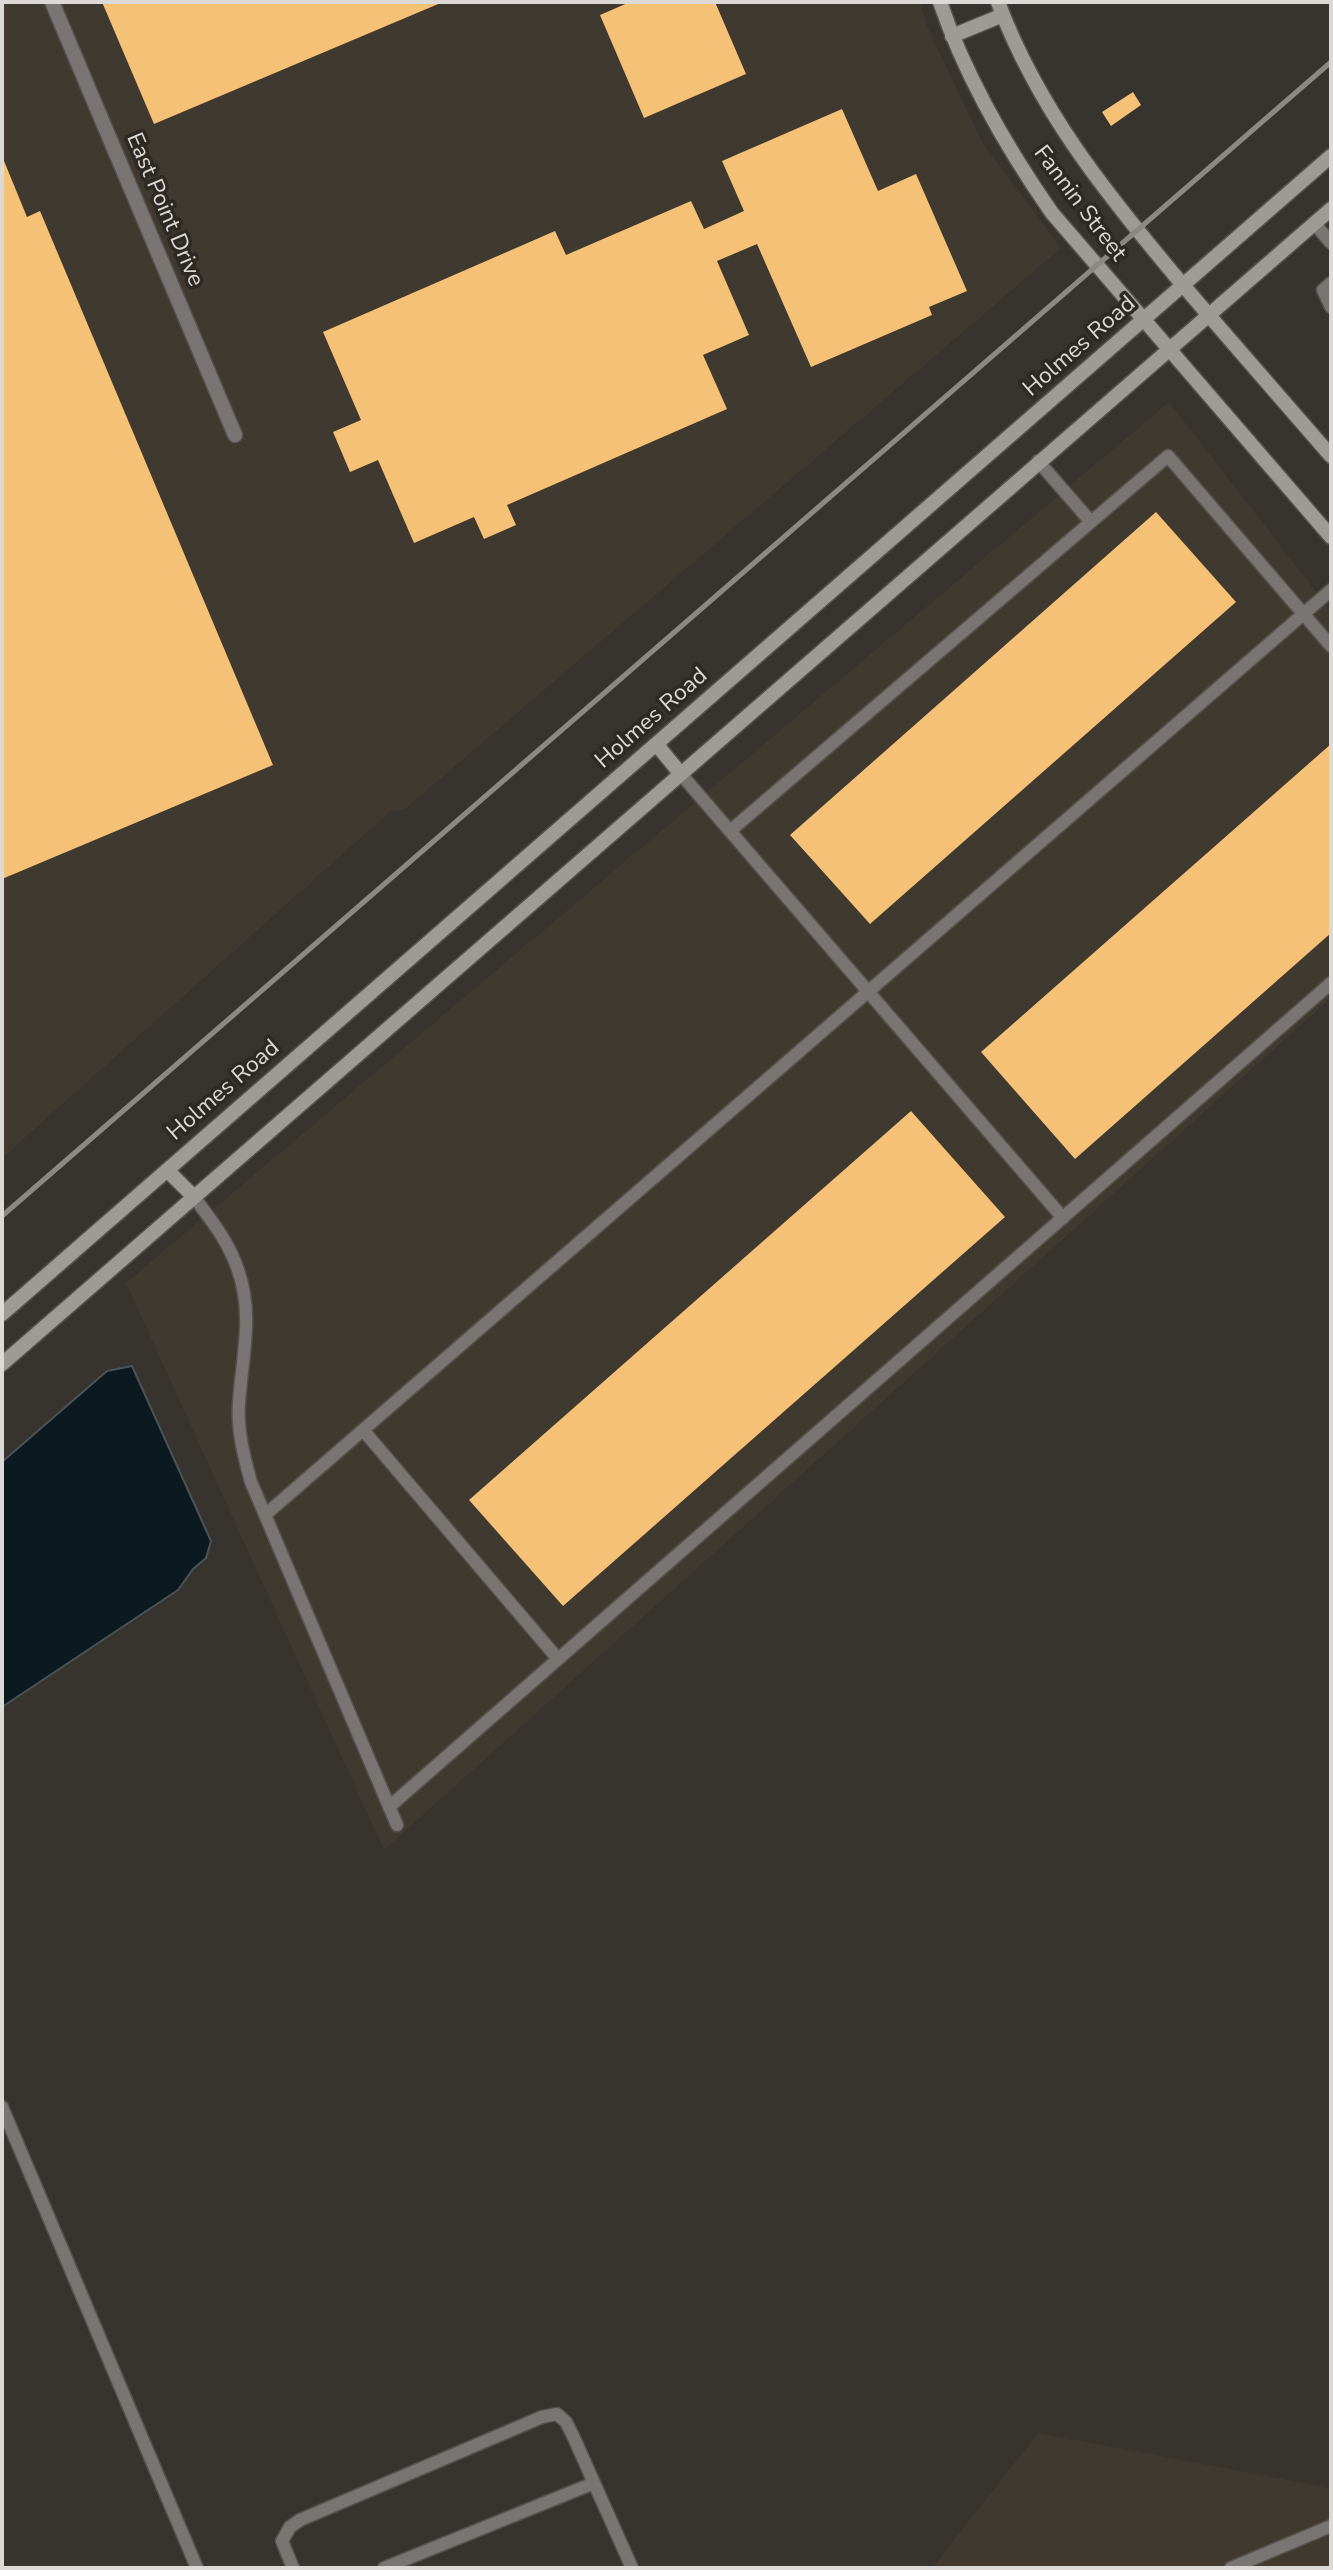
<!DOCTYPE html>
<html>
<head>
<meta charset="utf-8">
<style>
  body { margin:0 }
  #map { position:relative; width:1333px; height:2570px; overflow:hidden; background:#37332f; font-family:"Nunito Sans",sans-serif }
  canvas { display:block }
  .frame { position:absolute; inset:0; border:4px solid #dcdad6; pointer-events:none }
</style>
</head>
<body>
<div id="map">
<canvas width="1333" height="2570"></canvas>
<div class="frame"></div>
</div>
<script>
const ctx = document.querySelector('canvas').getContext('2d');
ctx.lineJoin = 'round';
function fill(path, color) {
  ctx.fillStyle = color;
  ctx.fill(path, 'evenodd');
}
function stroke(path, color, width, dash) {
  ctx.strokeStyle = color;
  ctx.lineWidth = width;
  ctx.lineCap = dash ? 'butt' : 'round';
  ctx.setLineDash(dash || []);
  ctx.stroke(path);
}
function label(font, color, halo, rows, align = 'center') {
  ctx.font = font + ' "Nunito Sans",sans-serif';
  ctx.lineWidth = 7;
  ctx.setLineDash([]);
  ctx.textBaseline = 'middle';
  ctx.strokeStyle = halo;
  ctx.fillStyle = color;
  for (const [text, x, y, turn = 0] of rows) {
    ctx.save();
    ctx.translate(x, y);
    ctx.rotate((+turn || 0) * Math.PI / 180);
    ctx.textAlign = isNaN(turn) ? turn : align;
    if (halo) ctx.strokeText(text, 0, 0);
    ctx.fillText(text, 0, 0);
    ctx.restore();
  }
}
const built = new Path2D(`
  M 2,2 L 920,2 L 927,26 L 982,142 L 1061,248 L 404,810 L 392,810 L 2,1158 Z
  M 1169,402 L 1331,611 L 1331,998 L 384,1850 L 126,1283 Z
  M 1038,2433 L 1331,2488 L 1331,2568 L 932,2568 Z`);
const water = new Path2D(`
  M 132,1366 L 211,1541 L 206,1558 L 193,1569 L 178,1590 L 2,1707 L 2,1462 L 107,1371 Z`);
const building = new Path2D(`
  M 102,2 L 443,2 L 154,124 Z
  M 630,2 L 715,2 L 746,74 L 644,118 L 600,15 Z
  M 1133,92 L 1141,105 L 1111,126 L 1102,112 Z
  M 842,109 L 878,191 L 916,174 L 967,291 L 929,307 L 932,315 L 811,367 L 757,244 L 717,261 L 749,335 L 703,355 L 727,409 L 507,505 L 516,525 L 484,539 L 474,517 L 414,543 L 378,460 L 350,472 L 333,432 L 361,420 L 323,332 L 555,231 L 566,255 L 691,201 L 704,229 L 744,211 L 722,161 Z
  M 2,156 L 27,217 L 40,211 L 273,765 L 2,879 Z
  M 1156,512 L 1236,602 L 870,924 L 790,835 Z
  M 1331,744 L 1331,933 L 1075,1159 L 981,1052 Z
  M 911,1111 L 1005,1217 L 563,1606 L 469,1500 Z`);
const lane = new Path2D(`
  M 1314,223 L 1331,243
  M 1331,283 L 1323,290 L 1331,307
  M 1038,461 L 1091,522
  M 680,773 L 1063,1218
  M 730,831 L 1168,456 L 1331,646
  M 194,1197 C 211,1220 229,1242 238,1270 C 254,1315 242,1357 239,1403 C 237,1430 244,1457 251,1482 L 397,1825
  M 363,1430 L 558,1659
  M 265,1515 L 1331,590
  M 389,1807 L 1331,983
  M 2,2107 L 197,2568
  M 293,2568 L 282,2541 L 290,2527 L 300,2520 L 542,2417 L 557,2414 L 566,2422 L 574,2438 L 632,2568
  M 384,2568 L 594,2483
  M 1231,2568 L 1331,2526`);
const street = new Path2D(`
  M 52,2 L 235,435`);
const secondary = new Path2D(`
  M 940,2 C 966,78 1006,147 1052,213 L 1331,537
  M 998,2 C 1038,109 1105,192 1177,278 C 1228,338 1280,397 1331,456
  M 952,36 L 1003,15
  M 657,745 L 680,773
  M 167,1170 L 194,1197
  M 2,1314 L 1331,156
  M 2,1364 L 1331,209`);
const rail = new Path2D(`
  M 2,1216 L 1331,62`);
const streetNames = [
  ["Fannin Street",1079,204,53],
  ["East Point Drive",164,210,67],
  ["Holmes Road",1080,347,-41],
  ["Holmes Road",652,719,-41],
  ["Holmes Road",224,1091,-41]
];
fill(built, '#40392f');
fill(water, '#0c1a20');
stroke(water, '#4a5457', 2);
fill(building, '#f5c176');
stroke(lane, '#55514d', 15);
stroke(street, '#55514d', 17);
stroke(secondary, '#55514d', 17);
stroke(lane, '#787573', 12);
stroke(street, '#787573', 14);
stroke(secondary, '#9e9a96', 14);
stroke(rail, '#8c8985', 5);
label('23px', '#dcdad6', '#2d2925', streetNames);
</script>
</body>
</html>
